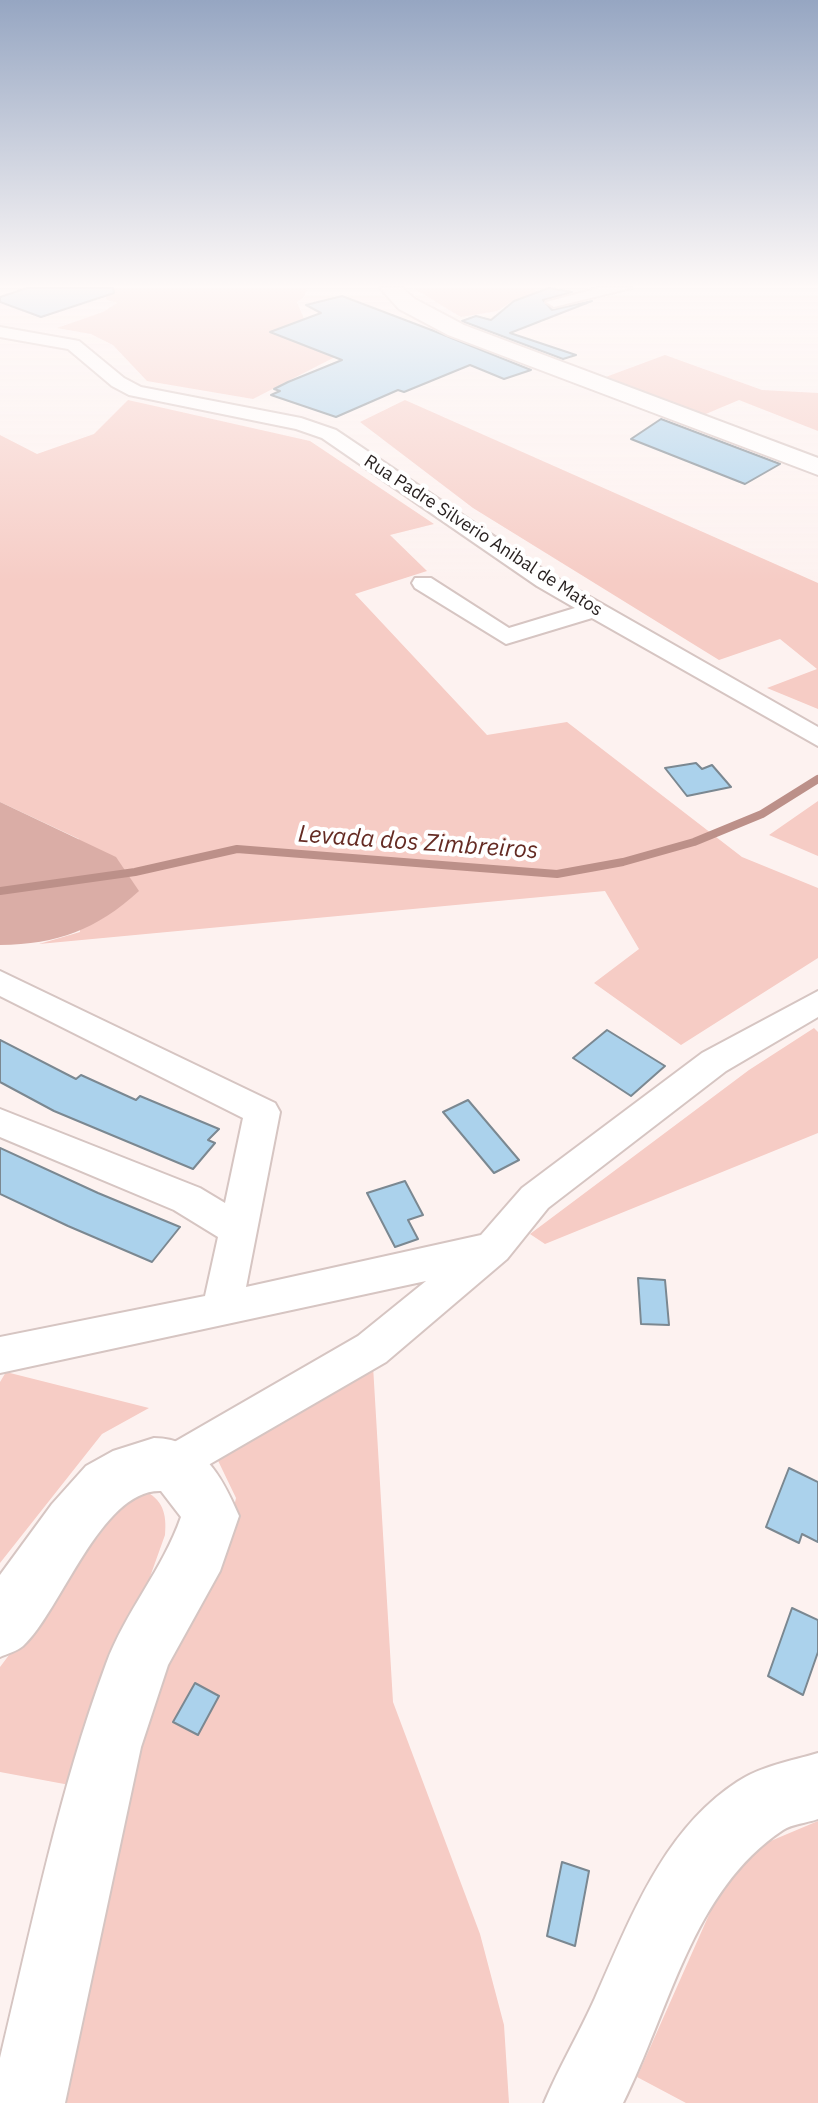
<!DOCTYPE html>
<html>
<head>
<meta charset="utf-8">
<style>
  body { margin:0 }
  canvas { display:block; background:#fdf2f0 }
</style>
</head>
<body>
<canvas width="818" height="2103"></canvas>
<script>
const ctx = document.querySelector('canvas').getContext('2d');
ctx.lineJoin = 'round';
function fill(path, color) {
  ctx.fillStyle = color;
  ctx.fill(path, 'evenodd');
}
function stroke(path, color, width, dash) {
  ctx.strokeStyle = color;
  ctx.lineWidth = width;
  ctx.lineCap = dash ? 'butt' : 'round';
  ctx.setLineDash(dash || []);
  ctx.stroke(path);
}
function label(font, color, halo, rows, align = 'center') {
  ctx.font = font + ' "IBM Plex Sans",sans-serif';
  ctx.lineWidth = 8;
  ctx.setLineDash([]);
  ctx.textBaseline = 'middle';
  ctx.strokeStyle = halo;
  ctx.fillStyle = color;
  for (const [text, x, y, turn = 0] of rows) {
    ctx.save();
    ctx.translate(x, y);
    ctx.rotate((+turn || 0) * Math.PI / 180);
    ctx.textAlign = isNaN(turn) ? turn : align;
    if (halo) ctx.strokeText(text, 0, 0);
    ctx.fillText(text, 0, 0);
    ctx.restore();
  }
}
const green = new Path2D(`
  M 101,288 L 307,288 L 304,297 L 297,302 L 304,319 L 299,334 L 308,346 L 335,357 L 253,399 L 147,381 L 113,345 L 91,334 L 57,328 L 103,312 L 117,303 L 107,300 Z
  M 413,288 L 533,288 L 549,302 L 511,302 L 497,311 L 461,317 Z
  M 665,355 L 762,390 L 818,393 L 818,431 L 739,400 L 701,416 L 603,378 Z
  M 128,400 L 310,441 L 434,524 L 390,535 L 427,571 L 355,594 L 487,735 L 567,722 L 742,857 L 818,888 L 818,958 L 681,1045 L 594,983 L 639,949 L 605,891 L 39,944 L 80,932 L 79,839 L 0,802 L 0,435 L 37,454 L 94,434 Z
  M 405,400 L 818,583 L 818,709 L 767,688 L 817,669 L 780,639 L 719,660 L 473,508 L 360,422 Z
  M 818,801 L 818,856 L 769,835 Z
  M 814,1028 L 818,1032 L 818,1133 L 545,1244 L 530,1234 L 749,1070 Z
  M 372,1349 L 393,1702 L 480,1934 L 504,2025 L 509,2103 L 48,2103 L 146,1704 L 226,1542 L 236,1498 L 210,1444 Z
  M 6,1372 L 149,1408 L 102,1434 L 0,1563 L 0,1382 Z
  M 143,1490 C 163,1499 167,1514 165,1535 L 75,1786 L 0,1772 L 0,1667 L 125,1501 Z
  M 818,1821 L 818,2103 L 686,2103 L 637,2077 L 735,1856 Z`);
const forest = new Path2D(`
  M 0,802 L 116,857 L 139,891 C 96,930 58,944 0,945 Z`);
const stream = new Path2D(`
  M 0,891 L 135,872 L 237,849 L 557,874 L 623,862 L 694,842 L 762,814 L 818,779`);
const building = new Path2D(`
  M 27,288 L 113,288 L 114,293 L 41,317 L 0,302 L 0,297 Z
  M 549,288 L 572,292 L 543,300 L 552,310 L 592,301 L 510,333 L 576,355 L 563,359 L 462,321 L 476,316 L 491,320 L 514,301 Z
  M 342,296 L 434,331 L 531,370 L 504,379 L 470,365 L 404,392 L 398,390 L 336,417 L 271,395 L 280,391 L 274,389 L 288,382 L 342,360 L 270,332 L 321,313 L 306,305 Z
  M 661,419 L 780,464 L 745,484 L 631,439 Z
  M 696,763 L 702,769 L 712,765 L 731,787 L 687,796 L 665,768 Z
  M 607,1030 L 665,1066 L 631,1096 L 573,1058 Z
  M 0,1040 L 76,1079 L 81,1075 L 136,1100 L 140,1096 L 219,1129 L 208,1140 L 215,1143 L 193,1169 L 54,1111 L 0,1082 Z
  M 468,1100 L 519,1160 L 494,1173 L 443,1112 Z
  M 0,1148 L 98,1193 L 180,1227 L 152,1262 L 68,1226 L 0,1194 Z
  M 405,1181 L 423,1215 L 408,1220 L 418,1239 L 395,1247 L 367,1193 Z
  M 638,1278 L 665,1280 L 669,1325 L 641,1324 Z
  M 789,1468 L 818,1482 L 818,1542 L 802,1534 L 799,1543 L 766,1527 Z
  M 792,1608 L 818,1620 L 818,1652 L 803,1695 L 768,1676 Z
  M 195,1683 L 219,1696 L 198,1735 L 173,1722 Z
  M 562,1862 L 589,1871 L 575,1946 L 547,1936 Z`);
const minor = new Path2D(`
  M 599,288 L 631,288 L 554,307 L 546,302 Z
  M 0,327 L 79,341 L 124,378 L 141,387 L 301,418 L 336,430 L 553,576 L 818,727 L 818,746 L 592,618 L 506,644 L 415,588 L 412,583 L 415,578 L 431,578 L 509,628 L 575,608 L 537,586 L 322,438 L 296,429 L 129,395 L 112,386 L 68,349 L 0,337 Z
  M 0,971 L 275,1103 L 280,1112 L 246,1287 L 481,1235 L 522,1188 L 702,1053 L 818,991 L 818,1017 L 726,1071 L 548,1208 L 507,1259 L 386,1362 L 172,1486 L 157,1480 L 150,1466 L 157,1452 L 358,1336 L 426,1281 L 0,1373 L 0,1337 L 205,1296 L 218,1237 L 174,1210 L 0,1137 L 0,1109 L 200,1188 L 225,1203 L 243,1118 L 0,996 Z`);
const secondary = new Path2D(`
  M 380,288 L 402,288 L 415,299 L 464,325 L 818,458 L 818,475 L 448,335 L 399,309 Z
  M 154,1438 C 203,1439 222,1477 239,1516 L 220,1571 L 168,1665 L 141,1747 L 65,2103 L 0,2103 L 0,2058 C 32,1925 59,1791 106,1664 C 125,1612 163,1569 181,1517 L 161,1491 C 101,1489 61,1611 23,1646 C 17,1651 7,1654 0,1657 L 0,1575 L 52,1504 L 86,1466 L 113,1451 Z
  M 818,1753 L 818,1819 C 807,1823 792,1824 783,1830 C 692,1890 669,2012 623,2103 L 544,2103 C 559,2067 579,2034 595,1998 C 630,1920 662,1831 737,1782 C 761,1766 791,1761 818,1753 Z`);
const farStreetnames = [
  ["Rua Padre Silverio Anibal de Matos",483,536,33]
];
const waterNames = [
  ["Levada dos Zimbreiros",418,843,4]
];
fill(green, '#f6ccc5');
fill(forest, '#daada6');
stroke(stream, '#bc9089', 8);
fill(building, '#abd2ec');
stroke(building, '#7b8891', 2);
stroke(minor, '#d6c5c2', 4);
stroke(secondary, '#d6c5c2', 4);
fill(minor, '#fff');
fill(secondary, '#fff');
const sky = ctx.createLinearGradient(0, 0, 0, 583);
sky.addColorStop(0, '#96a6c2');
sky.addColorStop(0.49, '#fef9f8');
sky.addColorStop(1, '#fef9f800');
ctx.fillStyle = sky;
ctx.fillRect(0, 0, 818, 583);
label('18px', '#261f1e', '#fff', farStreetnames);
label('italic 24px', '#642b23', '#fff', waterNames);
</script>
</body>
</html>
